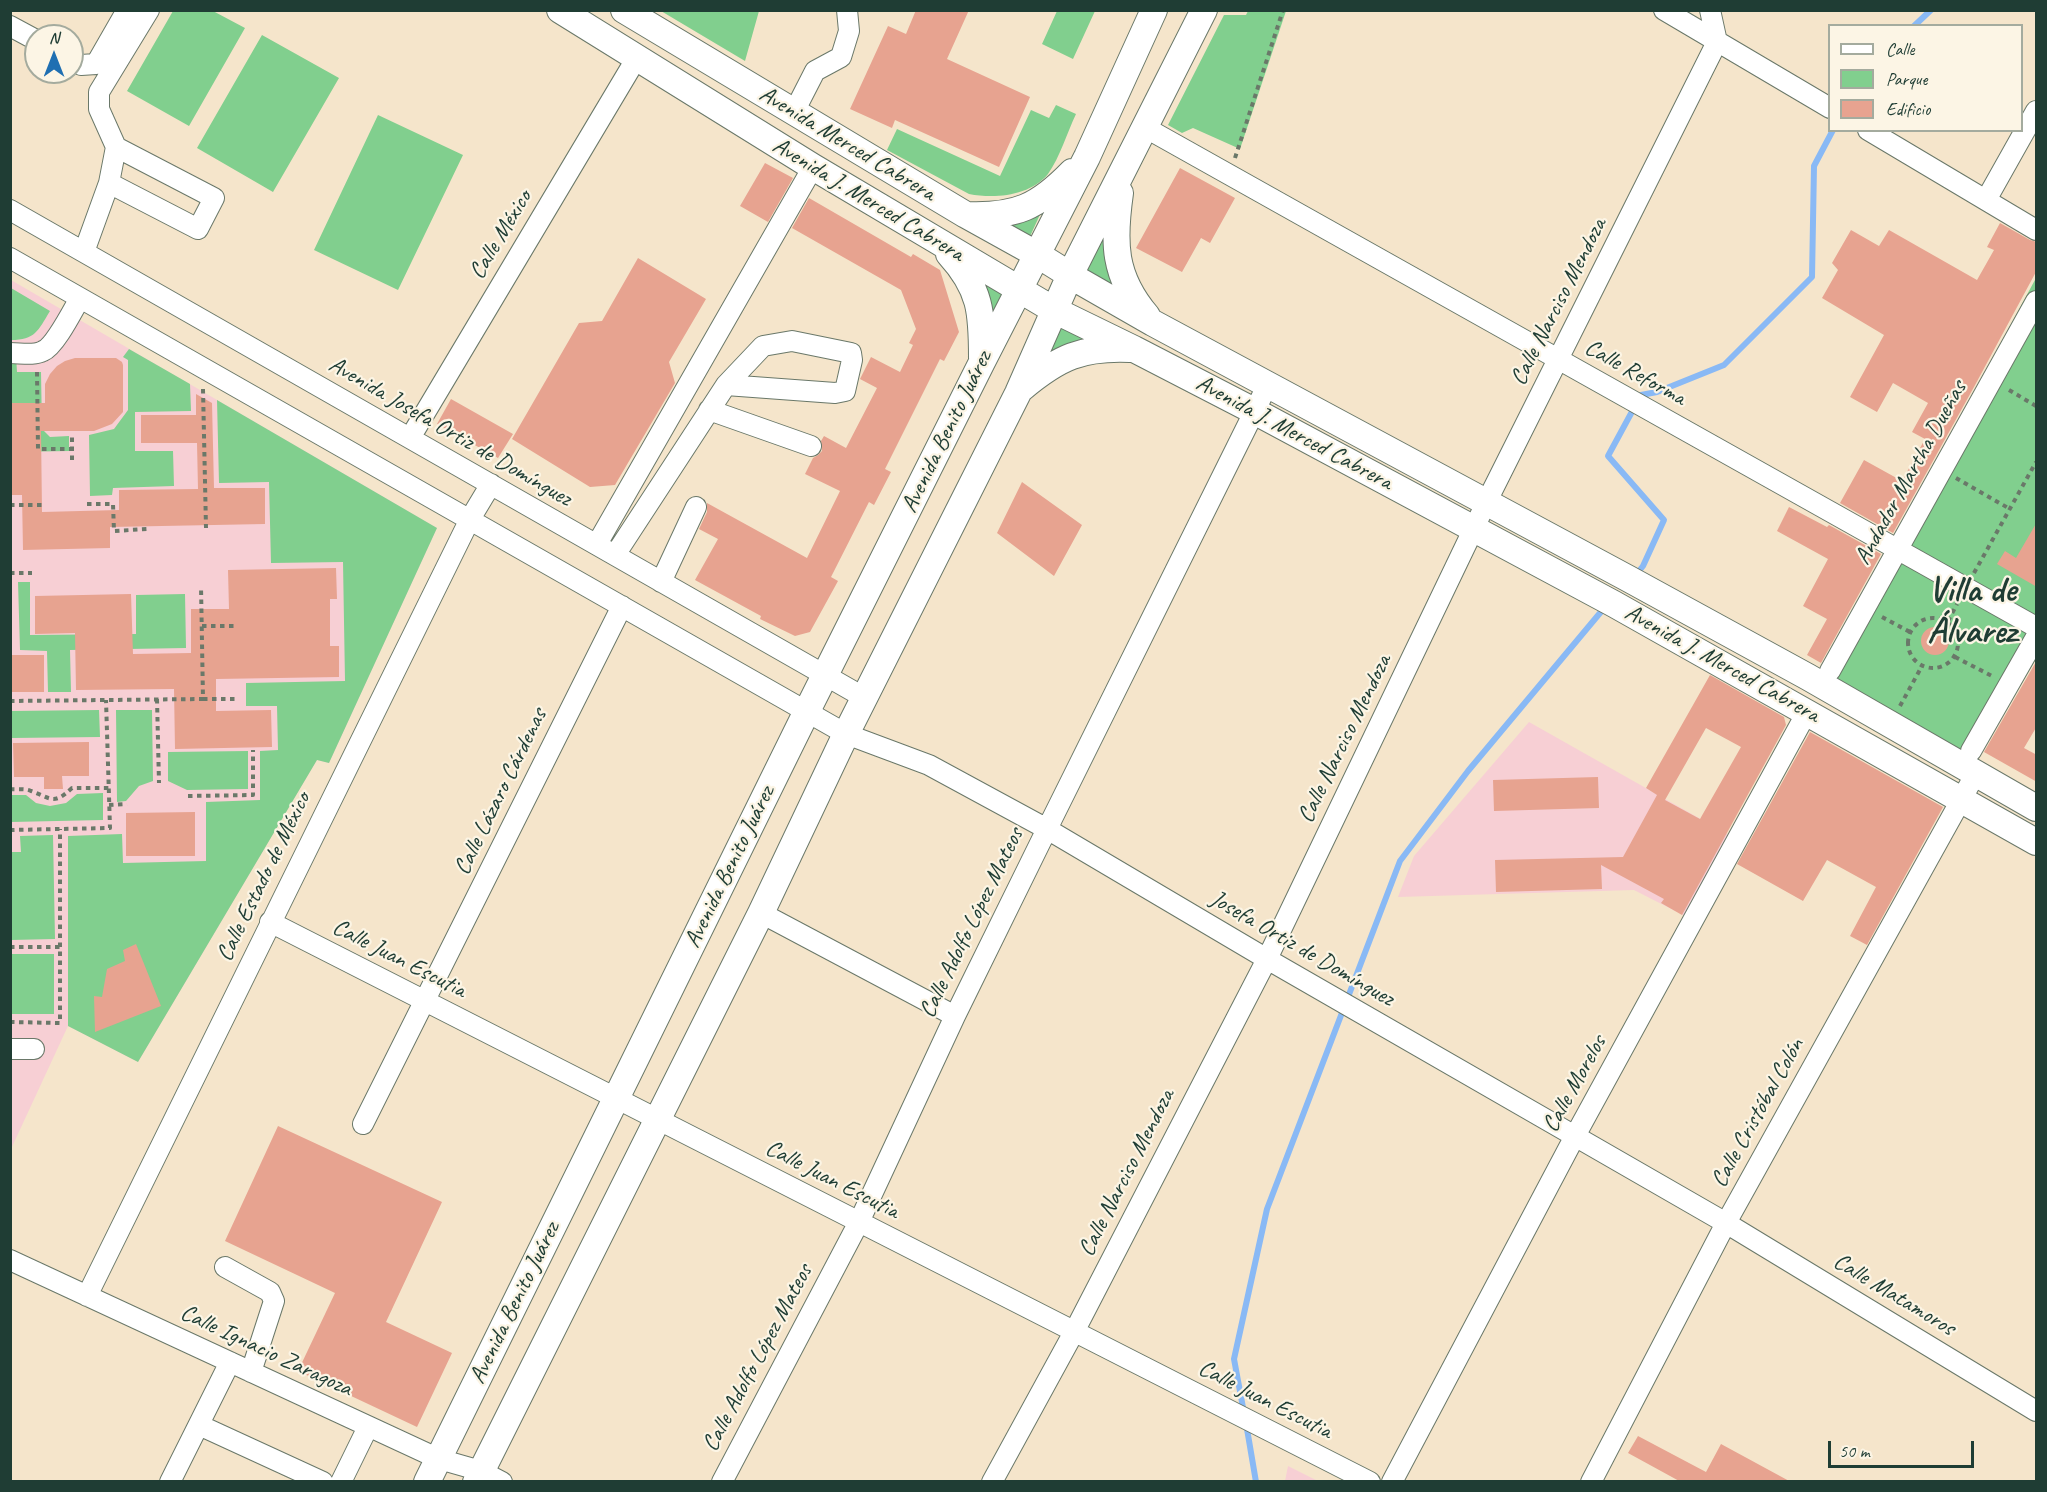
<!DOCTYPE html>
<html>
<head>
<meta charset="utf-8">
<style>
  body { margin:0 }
  #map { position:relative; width:2047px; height:1492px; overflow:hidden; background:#f5e5cb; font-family:Caveat,sans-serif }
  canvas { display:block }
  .frame { position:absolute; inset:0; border:12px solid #1f3d34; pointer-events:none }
  .legend { position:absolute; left:1828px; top:24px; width:195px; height:108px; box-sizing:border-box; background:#fcf5e5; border:2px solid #a4ab9e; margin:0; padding:8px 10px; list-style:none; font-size:18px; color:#1f3d34 }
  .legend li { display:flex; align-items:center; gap:12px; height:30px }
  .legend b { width:30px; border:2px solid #a4ab9e }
  .north { position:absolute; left:24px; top:24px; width:60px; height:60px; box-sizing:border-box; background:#fcf5e5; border:2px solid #a4ab9e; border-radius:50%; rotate:0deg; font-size:16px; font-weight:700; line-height:24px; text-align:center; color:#1f3d34 }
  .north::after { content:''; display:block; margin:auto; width:21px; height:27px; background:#1f6fb2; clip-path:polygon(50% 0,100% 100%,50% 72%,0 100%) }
  .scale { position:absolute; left:1828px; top:1441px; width:146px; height:27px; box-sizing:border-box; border:3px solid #1f3d34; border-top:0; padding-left:8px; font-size:18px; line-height:21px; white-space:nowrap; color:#1f3d34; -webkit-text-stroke:4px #fcf5e5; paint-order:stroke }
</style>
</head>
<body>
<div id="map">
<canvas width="2047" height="1492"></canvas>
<div class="frame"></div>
<ul class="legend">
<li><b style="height:8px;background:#fff"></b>Calle</li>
<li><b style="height:16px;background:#81cf8e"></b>Parque</li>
<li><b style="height:16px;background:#e7a390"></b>Edificio</li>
</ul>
<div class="north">N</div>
<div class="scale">50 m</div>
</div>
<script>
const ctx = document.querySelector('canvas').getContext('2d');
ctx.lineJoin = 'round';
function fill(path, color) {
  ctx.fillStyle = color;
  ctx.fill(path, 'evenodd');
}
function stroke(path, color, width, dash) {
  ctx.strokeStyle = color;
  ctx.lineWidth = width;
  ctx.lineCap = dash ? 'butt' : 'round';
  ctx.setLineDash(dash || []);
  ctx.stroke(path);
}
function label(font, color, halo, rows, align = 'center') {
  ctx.font = font + ' Caveat,sans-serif';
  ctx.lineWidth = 4.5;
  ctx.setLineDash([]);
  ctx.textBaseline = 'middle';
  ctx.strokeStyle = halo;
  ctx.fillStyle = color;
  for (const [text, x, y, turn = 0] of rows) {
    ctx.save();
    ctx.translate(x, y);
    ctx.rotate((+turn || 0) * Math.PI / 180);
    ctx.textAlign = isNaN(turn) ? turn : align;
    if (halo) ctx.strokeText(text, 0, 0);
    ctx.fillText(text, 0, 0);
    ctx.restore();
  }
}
const built = new Path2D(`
  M 11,280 L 437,528 L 329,763 L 317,760 L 138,1062 L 68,1026 L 11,1149 Z
  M 1529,722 L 1729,835 L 1685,916 L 1634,890 L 1398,897 L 1414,856 Z
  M 1288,1466 L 1318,1481 L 1285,1481 Z`);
const green = new Path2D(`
  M 173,11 L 213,11 L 245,28 L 189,126 L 127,91 Z
  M 661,11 L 759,11 L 745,61 Z
  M 1057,11 L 1095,11 L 1073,59 L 1042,44 Z
  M 1248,11 L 1286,11 L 1240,149 L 1193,128 L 1182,133 L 1168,125 L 1224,15 L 1246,15 Z
  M 262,35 L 339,78 L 273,192 L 197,148 Z
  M 1056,105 L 1076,114 C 1067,133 1060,157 1048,174 C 1030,196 995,199 969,194 L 887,150 L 897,129 L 1000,176 L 1031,110 L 1049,118 Z
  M 378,115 L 463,155 L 398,290 L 314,250 Z
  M 1043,208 L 1027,243 L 990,222 Z
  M 1105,232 L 1107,266 L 1120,294 L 1085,275 Z
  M 967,269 L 1005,289 L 986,332 Z
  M 2036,278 L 2036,659 L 1975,763 L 1820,677 Z
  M 11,288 L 50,311 C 38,331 35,340 11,340 Z
  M 1063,320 L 1101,341 L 1043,362 Z
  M 129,349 L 190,384 L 191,411 L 135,412 L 135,451 L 173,451 L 174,486 L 113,488 L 112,495 L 90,496 L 89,435 L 114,429 L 128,410 L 128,360 L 123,357 Z
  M 10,356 L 16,356 L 17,372 L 41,372 L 42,429 L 50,437 L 69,436 L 69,451 L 11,452 Z
  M 217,400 L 437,528 L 329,763 L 317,760 L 138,1062 L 68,1026 L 68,836 L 122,834 L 123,863 L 206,861 L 206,802 L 260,800 L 260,751 L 278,750 L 277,706 L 246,706 L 246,683 L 345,681 L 343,562 L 271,563 L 269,482 L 219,483 Z
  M 18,582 L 30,582 L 30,635 L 136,634 L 136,595 L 185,594 L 186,648 L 70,650 L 71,692 L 48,692 L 47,651 L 20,650 Z
  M 99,710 L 100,737 L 11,738 L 11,711 Z
  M 116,710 L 152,710 L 153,781 L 139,786 L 126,801 L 117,802 Z
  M 248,751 L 248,789 L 187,790 L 168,781 L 168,752 Z
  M 103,793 L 103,820 L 11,822 L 11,795 L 26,795 L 36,803 L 50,806 L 66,803 L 77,794 Z
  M 53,835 L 55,939 L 11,940 L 11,852 L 21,852 L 20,836 Z
  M 11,954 L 54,954 L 54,1014 L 11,1014 Z`);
const stream = new Path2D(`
  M 1914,26 L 1931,10
  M 1635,576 L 1643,566 L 1664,520 L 1608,456 L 1641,395 L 1657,392 L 1724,365 L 1812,277 L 1814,166 L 1833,130
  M 1244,1413 L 1234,1359 L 1267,1209 L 1400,861 L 1468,771 L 1605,607
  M 1246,1423 L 1256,1482`);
const building = new Path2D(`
  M 916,10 L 969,10 L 947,59 L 1030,97 L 999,167 L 895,120 L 892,128 L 850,109 L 888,26 L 906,34 Z
  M 765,163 L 793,178 L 768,222 L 740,206 Z
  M 1180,168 L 1235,198 L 1210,243 L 1201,238 L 1182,272 L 1136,248 Z
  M 809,198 L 911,257 L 913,254 L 940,270 L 959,332 L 944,361 L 940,359 L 885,469 L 891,472 L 874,505 L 869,502 L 831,577 L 838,581 L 810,632 L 795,636 L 760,619 L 761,616 L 695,580 L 718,539 L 699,529 L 707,512 L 707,503 L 807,558 L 840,491 L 805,474 L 813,458 L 818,455 L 822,451 L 821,441 L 824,436 L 846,448 L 877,388 L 860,379 L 871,357 L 900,372 L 913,345 L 909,343 L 916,329 L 901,290 L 792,228 Z
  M 2000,223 L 2030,240 L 2037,242 L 2037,270 L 1974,387 L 1893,533 L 1840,503 L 1864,460 L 1902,481 L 1925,439 L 1912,432 L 1928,403 L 1893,383 L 1877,412 L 1850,397 L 1884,335 L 1822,298 L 1838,270 L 1832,263 L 1851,230 L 1879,246 L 1889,230 L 1977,280 L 1994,250 L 1987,247 Z
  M 638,258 L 706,299 L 669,362 L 675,383 L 615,485 L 590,487 L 512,439 L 579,323 L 602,321 Z
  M 75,358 L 116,358 L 122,362 L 123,365 L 123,412 L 112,424 L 94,431 L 41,431 L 42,512 L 119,510 L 119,490 L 198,489 L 197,443 L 141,443 L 141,415 L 196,415 L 196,394 L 212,403 L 214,488 L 265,488 L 265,524 L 110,527 L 110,548 L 23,550 L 22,495 L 10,495 L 10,403 L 45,403 L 45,384 L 50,374 L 57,366 L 65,361 Z
  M 451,399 L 513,434 L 498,458 L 437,424 Z
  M 1022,482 L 1082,525 L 1054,576 L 997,533 Z
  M 1789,507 L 1827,527 L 1829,525 L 1881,554 L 1821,663 L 1807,655 L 1827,619 L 1803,606 L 1828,559 L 1777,531 Z
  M 2037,522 L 2037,587 L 1997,564 L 2005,551 L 2016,558 Z
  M 336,568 L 337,599 L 330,599 L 330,646 L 339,646 L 339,677 L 216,679 L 216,711 L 271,710 L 272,747 L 175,749 L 174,689 L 76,690 L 75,633 L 35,634 L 35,596 L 131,594 L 133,654 L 191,653 L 191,609 L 229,609 L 228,570 Z
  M1921 641a14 14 0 1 1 28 0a14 14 0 1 1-28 0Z
  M 10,655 L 44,655 L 44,692 L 10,692 Z
  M 2037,660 L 2037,726 L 2024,748 L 2037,755 L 2037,782 L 1984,752 Z
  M 1710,675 L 1784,717 L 1786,725 L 1682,915 L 1661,903 L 1664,899 L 1601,865 L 1602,889 L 1496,892 L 1495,860 L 1623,857 L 1657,795 L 1646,788 ZM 1706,728 L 1741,747 L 1700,819 L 1665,800 Z
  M 1810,732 L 1943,807 L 1867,945 L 1850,936 L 1876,887 L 1827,860 L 1803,901 L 1737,864 Z
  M 89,742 L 89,776 L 62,776 L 63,789 L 44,789 L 44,777 L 14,777 L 13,743 Z
  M 1598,777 L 1599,808 L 1494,811 L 1493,780 Z
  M 195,812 L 195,856 L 126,856 L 126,813 Z
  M 136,944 L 161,1006 L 95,1032 L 94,996 L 102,997 L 107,969 L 125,961 L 123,950 Z
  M 278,1126 L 442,1202 L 386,1322 L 452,1353 L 417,1427 L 298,1371 L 335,1293 L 225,1241 Z
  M 1638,1436 L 1706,1472 L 1721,1444 L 1791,1482 L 1681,1482 L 1628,1453 Z`);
const path = new Path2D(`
  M 1235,158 L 1283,10
  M 37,372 L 38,449 L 72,449
  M 203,389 L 206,528
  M 2009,390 L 2036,406
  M 72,460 L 72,435
  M 1956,478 L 2010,509
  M 87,504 L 113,504 L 114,531 L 147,529
  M 10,505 L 45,505
  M 10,573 L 32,573
  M 1974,573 L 2036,462
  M 1882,617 L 1910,632
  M1908 643a25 25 0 1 1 50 0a25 25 0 1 1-50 0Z
  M 1948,621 L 1957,604
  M 202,626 L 238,626
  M 1955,657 L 1992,676
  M 157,699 L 159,783
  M 203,699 L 236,699
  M 10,701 L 203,699 L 201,586
  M 1900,706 L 1922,666
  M 10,789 C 17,790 25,788 31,791 C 51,798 53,806 72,788 L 109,788
  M 188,796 L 253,795 L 253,750
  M 109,805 L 127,804
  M 10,830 L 110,828 L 106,700
  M 10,947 L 60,947
  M 10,1022 L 60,1023 L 60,829`);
const minor = new Path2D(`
  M 1664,10 L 1830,108
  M 10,26 L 36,40
  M 72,60 L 81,65 L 96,64 L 127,10
  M 794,112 L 815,71 L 841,57 L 849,31 L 847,10
  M 1146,128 L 2036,627
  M 1868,130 L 2036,230
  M 109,183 L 198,229 L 214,198 L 116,147
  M 1986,200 L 2036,111
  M 10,210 L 865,698
  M 84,252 L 109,183 L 116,147 L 99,109 L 99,92 L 149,10
  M 10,258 L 846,734 L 929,765 L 1047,829 L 1267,959 L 1726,1223 L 2036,1411
  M 10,353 C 21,353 34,356 43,351 C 55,346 73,310 80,298
  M 709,410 L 811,446
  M 410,438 L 636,59
  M 597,544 L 813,167
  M 615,555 L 726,385 L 763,346 L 792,341 L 851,353 L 852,360 L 845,391 L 835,393 L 726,385
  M 661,582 L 696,507
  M 1830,671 L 2036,301
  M 1971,751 L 2036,637
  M 761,913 L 955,1016
  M 270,922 L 1370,1482
  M 10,1049 L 34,1049
  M 363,1124 L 622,606
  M 10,1260 L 439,1459 L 481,1471 L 502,1482
  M 225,1267 L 270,1292 L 274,1301 L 251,1372
  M 87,1296 L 470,519 L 491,484
  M 199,1425 L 323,1482
  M 170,1482 L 230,1362
  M 341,1482 L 368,1427
  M 722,1482 L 859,1222 L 955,1016 L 1047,829 L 1267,386
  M 992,1482 L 1074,1332 L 1267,959 L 1487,501 L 1717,42 L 1710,10
  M 1392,1482 L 1575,1136 L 1807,712
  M 1591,1482 L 1726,1223 L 1976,773`);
const major = new Path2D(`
  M 560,10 L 813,167 L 1054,310 L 1134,349 L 1254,411 L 1614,604 L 2036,842
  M 624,10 L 966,215 L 1038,255 L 1078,280 L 1153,323 L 1629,579 L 1808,677 L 2036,808
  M 1120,193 C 1113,242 1113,276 1147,316
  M 966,215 C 1016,217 1038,207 1072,172
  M 949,254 C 981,289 982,313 982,358
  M 1022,388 C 1059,357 1082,347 1130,349
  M 427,1482 L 807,711 L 982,362 L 1087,157 L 1154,10
  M 476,1482 L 761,913 L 846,734 L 1018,393 L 1070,275 L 1204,10`);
const streetNames = [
  ["Avenida Merced Cabrera",847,144,31],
  ["Avenida J. Merced Cabrera",868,200,31],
  ["Calle México",501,235,-59],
  ["Calle Narciso Mendoza",1559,302,-63],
  ["Calle Reforma",1635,373,29],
  ["Avenida Josefa Ortiz de Domínguez",450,432,30],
  ["Avenida Benito Juárez",947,432,-64],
  ["Avenida J. Merced Cabrera",1294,433,28],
  ["Andador Martha Dueñas",1911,473,-61],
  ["Avenida J. Merced Cabrera",1722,664,29],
  ["Calle Narciso Mendoza",1345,739,-64],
  ["Calle Lázaro Cárdenas",501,792,-64],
  ["Avenida Benito Juárez",730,867,-64],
  ["Calle Estado de México",264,877,-64],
  ["Calle Adolfo López Mateos",972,923,-64],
  ["Josefa Ortiz de Domínguez",1302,949,30],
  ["Calle Juan Escutia",399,959,27],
  ["Calle Morelos",1575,1084,-61],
  ["Calle Cristóbal Colón",1758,1113,-61],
  ["Calle Narciso Mendoza",1127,1173,-63],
  ["Calle Juan Escutia",832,1180,27],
  ["Calle Matamoros",1894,1295,31],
  ["Avenida Benito Juárez",515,1303,-64],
  ["Calle Ignacio Zaragoza",266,1351,25],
  ["Calle Adolfo López Mateos",758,1358,-62],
  ["Calle Juan Escutia",1265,1400,27]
];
const townNames = [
  ["Villa de",1972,592],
  ["Álvarez",1972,633]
];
fill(built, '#f7cfd4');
fill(green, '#81cf8e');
stroke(stream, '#89b9f5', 6);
fill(building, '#e7a390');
stroke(minor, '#6a7869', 22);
stroke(major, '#6a7869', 28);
stroke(path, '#6a7869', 4, [4.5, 4.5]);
stroke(minor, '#fff', 20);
stroke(major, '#fff', 26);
label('24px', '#1f3d34', '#fcf5e5', streetNames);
label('bold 36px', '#1f3d34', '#fcf5e5', townNames);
</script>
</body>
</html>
